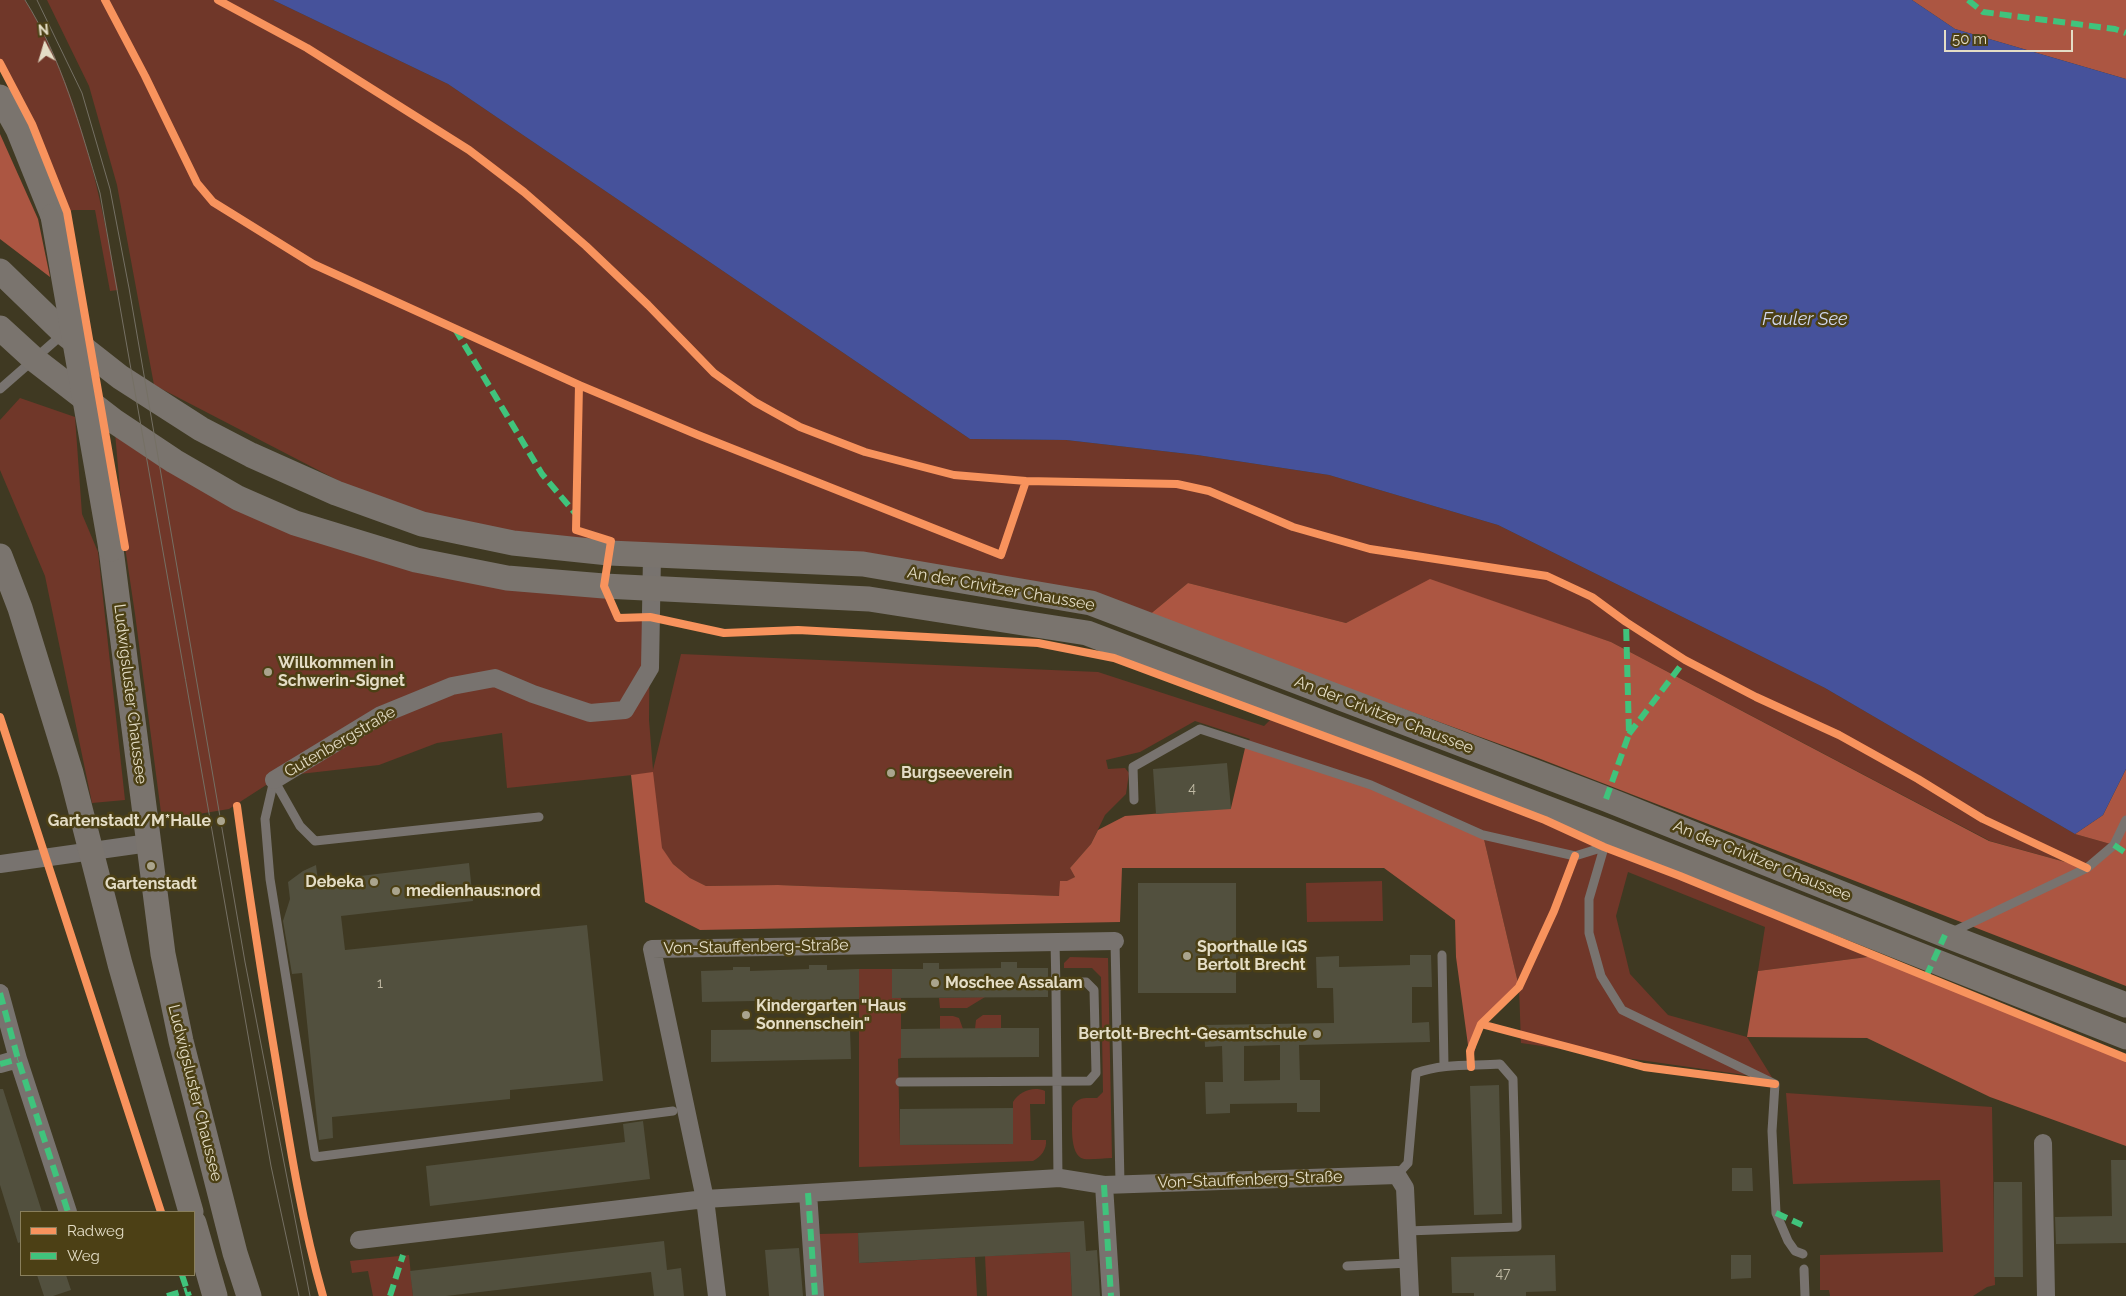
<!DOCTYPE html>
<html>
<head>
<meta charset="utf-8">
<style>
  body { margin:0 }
  #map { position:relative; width:2126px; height:1296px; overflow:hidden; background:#3f3922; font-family:Raleway,sans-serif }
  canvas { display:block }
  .legend { position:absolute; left:20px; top:1211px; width:175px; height:65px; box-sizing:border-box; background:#4c4015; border:1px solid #897f5c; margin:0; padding:6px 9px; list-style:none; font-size:15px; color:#e4ddc6 }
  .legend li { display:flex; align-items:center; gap:10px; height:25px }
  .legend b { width:25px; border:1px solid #897f5c }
  .north { position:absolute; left:20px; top:20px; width:50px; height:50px; -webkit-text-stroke:4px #4c4015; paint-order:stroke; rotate:354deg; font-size:14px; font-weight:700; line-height:20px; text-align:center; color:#e4ddc6 }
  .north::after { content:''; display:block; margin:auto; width:18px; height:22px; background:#e4ddc6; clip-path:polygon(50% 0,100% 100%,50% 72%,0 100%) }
  .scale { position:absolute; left:1944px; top:30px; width:129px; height:22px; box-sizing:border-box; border:2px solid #e4ddc6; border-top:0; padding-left:6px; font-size:15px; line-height:18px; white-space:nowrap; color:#e4ddc6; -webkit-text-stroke:4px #4c4015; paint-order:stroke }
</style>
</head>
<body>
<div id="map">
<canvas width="2126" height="1296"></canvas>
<ul class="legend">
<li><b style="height:6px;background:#f8935d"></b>Radweg</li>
<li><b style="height:6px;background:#40c37c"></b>Weg</li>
</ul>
<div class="north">N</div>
<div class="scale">50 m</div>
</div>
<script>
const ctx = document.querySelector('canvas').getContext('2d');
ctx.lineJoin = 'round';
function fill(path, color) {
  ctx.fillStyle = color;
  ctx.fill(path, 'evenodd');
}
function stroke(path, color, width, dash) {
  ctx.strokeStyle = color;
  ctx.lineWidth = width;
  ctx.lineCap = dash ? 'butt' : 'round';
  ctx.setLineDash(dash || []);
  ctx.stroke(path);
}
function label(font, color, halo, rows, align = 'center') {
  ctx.font = font + ' Raleway,sans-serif';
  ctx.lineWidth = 5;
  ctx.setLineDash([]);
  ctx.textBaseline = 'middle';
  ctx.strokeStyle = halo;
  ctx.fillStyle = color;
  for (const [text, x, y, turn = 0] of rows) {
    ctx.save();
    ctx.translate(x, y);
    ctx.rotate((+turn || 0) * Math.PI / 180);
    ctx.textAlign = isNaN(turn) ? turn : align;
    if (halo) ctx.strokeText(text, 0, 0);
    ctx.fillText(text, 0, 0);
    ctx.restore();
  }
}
const green = new Path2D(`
  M 0,0 L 25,0 C 79,87 99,190 118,290 L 110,291 L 95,210 L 73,210 L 67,212 L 32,124 L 0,63 Z
  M 47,0 L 273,0 L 448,84 L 970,439 L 1066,440 L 1197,455 L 1329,475 L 1498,525 L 1825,688 L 2075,834 L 2114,845 L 2087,868 L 1990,841 L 1611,642 L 1430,580 L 1346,623 L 1188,583 L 1148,616 L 1091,603 L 422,524 L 154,385 L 117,185 L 89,86 Z
  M 20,398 L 75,417 L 82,514 L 98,552 L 125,800 L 92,803 L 45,576 L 0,470 L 0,420 Z
  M 114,421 L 295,523 L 604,586 L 618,618 L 650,617 L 649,720 L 653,770 L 681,654 L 1098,672 L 1264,726 L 1273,717 L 1545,820 L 1604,847 L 1875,956 L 1758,971 L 1765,927 L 1628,872 L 1616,916 L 1630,974 L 1668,1015 L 1747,1037 L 1773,1079 L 1521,1043 L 1519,987 L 1483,835 L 1246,744 L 1250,739 L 1195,721 L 1140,752 L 1106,760 L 1108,769 L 1125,768 L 1129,773 L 1126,794 L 1105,815 L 1091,844 L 1070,868 L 1075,877 L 1067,882 L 1059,896 L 778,885 L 706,886 L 690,878 L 673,864 L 661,848 L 652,773 L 507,788 L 502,733 L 437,743 L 379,765 L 291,775 L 274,780 L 229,809 L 162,820 L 135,614 L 125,547 Z
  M 1382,881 L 1383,921 L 1307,922 L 1306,883 Z
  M 1070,957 L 1108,958 L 1112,1158 C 1103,1158 1092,1160 1084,1159 C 1068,1155 1073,1121 1072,1108 C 1077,1096 1086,1098 1097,1098 L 1103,1092 L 1101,977 L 1092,968 L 1064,968 L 1064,963 Z
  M 859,969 L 892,969 L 892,998 L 901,998 L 901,1058 L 898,1059 L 900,1145 L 1013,1144 L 1013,1102 C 1020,1091 1033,1086 1045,1091 L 1045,1104 L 1030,1104 L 1031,1140 L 1046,1140 C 1047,1149 1041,1157 1033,1161 L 859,1167 Z
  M 985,997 L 967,1008 L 940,1008 L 939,998 Z
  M 1001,1015 L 1001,1028 L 975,1029 L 976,1020 L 983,1015 Z
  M 940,1016 L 953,1016 L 959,1018 L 963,1029 L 940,1029 Z
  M 1786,1093 L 1992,1107 L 1995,1285 L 1987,1287 L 1973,1296 L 1830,1296 L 1829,1290 L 1820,1290 L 1820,1255 L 1943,1252 L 1940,1180 L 1793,1184 Z
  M 858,1233 L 859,1263 L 975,1257 L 977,1296 L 822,1296 L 819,1234 Z
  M 1070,1252 L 1072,1296 L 987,1296 L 985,1256 Z
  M 409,1255 L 413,1296 L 373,1296 L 368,1271 L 352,1273 L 350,1261 Z`);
const forest = new Path2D(`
  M 1912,0 L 2126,0 L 2126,79 L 1955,29 Z
  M 0,134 L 38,219 L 50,277 L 0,239 Z
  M 1430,579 L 1611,642 L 1989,841 L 2087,868 L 2114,845 L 2075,834 L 2103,815 L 2126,769 L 2126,986 L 1538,758 L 1148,616 L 1188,583 L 1346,623 Z
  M 1246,744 L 1371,784 L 1483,835 L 1519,987 L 1481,1024 L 1471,1067 L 1456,957 L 1455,920 L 1384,868 L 1122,868 L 1120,922 L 700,930 L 645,902 L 631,775 L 653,772 L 662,848 L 673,864 L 690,878 L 706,886 L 778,885 L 1059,896 L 1060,881 L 1067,881 L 1075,877 L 1070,868 L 1091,844 L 1098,830 L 1125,816 L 1231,808 Z
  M 1875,956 L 2126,1058 L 2126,1146 L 1990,1097 L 1867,1038 L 1747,1037 L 1758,971 Z`);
const water = new Path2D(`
  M 273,0 L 1912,0 L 1955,29 L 2126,79 L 2126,769 L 2103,815 L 2075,834 L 1825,688 L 1498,525 L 1329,475 L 1197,455 L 1066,440 L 970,439 L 448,84 Z`);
const building = new Path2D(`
  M 1227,763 L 1231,809 L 1156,814 L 1153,769 Z
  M 469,863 L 473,901 L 341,916 L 345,950 L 587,925 L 603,1081 L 510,1090 L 510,1099 L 332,1117 L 333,1138 L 319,1140 L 302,973 L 292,974 L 283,921 L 290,899 L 288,882 L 303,871 L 316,865 L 318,881 Z
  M 1138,883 L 1236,883 L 1236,993 L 1138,993 Z
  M 1410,955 L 1431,955 L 1432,987 L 1412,987 L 1412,1023 L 1429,1022 L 1430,1042 L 1299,1045 L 1300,1080 L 1320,1080 L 1320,1112 L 1297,1112 L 1297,1103 L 1230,1104 L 1230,1113 L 1206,1114 L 1205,1082 L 1223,1082 L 1222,1046 L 1205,1047 L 1204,1025 L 1334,1023 L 1333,988 L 1317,988 L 1316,957 L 1339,956 L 1339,967 L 1410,965 ZM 1280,1045 L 1280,1080 L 1244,1081 L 1244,1046 Z
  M 1001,962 L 1017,962 L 1017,968 L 1048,968 L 1048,997 L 892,998 L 892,969 L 923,969 L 923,963 L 939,963 L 939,969 L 1001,968 Z
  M 809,965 L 827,965 L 827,970 L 859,969 L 859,999 L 702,1002 L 701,971 L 733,970 L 733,967 L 750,967 L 750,971 L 809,969 Z
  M 1001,1028 L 1039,1028 L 1039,1057 L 901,1058 L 901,1029 Z
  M 818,1029 L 850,1029 L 851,1059 L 711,1062 L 711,1030 Z
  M 1499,1085 L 1502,1214 L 1474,1215 L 1470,1086 Z
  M 0,1089 L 3,1089 L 42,1212 L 21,1212 L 21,1242 L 18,1243 L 0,1185 Z
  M 1013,1108 L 1013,1144 L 900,1145 L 900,1109 Z
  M 643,1121 L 650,1179 L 430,1206 L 426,1166 L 625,1142 L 623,1124 Z
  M 2111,1160 L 2126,1160 L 2126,1243 L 2056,1244 L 2055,1217 L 2112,1216 Z
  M 1732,1168 L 1752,1168 L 1753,1191 L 1732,1191 Z
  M 1994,1182 L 2022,1182 L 2023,1277 L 1994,1277 Z
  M 1084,1221 L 1086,1251 L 1097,1250 L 1100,1296 L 1072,1296 L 1070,1252 L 859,1263 L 858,1233 Z
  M 664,1241 L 667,1270 L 681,1268 L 684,1296 L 654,1296 L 651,1272 L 446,1296 L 413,1296 L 410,1271 Z
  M 799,1248 L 803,1296 L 769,1296 L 765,1250 Z
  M 1555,1255 L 1556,1291 L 1526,1292 L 1526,1296 L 1474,1296 L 1474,1293 L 1452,1293 L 1451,1257 Z
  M 1731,1255 L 1751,1255 L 1751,1278 L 1731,1279 Z
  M 37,1275 L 66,1275 L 71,1290 L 53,1296 L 44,1296 Z`);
const lane = new Path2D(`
  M 0,389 L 64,333
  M 274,780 L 265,819 L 270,879 L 315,1157 L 673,1111
  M 274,780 L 300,826 L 315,841 L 539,817
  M 1134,800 L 1133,767 L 1200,729 L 1371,785 L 1483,835 L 1575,856 L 1604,847
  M 1608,834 L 1589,899 L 1589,933 L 1601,976 L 1622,1010 L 1775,1084 L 1772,1131 L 1776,1213 L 1788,1241 L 1795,1251 L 1803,1254
  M 1950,933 L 2087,868 L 2114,845 L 2126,820
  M 1115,941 L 1120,1184
  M 1055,942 L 1056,989
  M 1442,955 L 1444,1066
  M 900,1082 L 1089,1081 L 1096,1073 L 1094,990 L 1086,982 L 1063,982 L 1056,989 L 1058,1179
  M 1397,1175 L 1408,1163 L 1416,1073 C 1443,1063 1472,1066 1500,1064 L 1513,1079 L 1517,1227 L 1407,1231
  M 1347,1266 L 1409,1263
  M 1804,1269 L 1805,1296`);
const street = new Path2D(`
  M 274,780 L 381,715 L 452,686 L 495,678 L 533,694 L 590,713 L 625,710 L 650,668 L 652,556
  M 0,864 L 149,843
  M 0,993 L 18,1059 L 68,1212
  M 0,1064 L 18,1059
  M 2043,1143 L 2046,1296
  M 1104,1185 L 1111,1296
  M 808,1193 L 815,1296
  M 359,1240 L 705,1199 L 1060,1178 L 1104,1185 L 1397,1175 L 1405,1188 L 1410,1296
  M 717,1296 L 705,1199 L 652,949 L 1115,941`);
const secondary = new Path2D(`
  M 0,97 L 18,129 L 53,216
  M 0,271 L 64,333 L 120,377 L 201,429 L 251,455 L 336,493 L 422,524 L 513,543 L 609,553 L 863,564 L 1091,603 L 1606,799 L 1945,935 L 2126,1005
  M 0,328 L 35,360 L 114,421 L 174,461 L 238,498 L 295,523 L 416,560 L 507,578 L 604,586 L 869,599 L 1087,633 L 1609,832 L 2126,1037
  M 111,549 L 163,954 L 181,1041 L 235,1253 L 249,1296
  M 0,556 L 20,608 L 71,773 L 120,964 L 191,1212
  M 194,1223 L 215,1296`);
const tram = new Path2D(`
  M 25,0 C 62,59 80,127 100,193 L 271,1166 L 299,1296
  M 37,0 L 82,93 L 110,189 L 129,288 L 245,962 L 310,1296`);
const secondaryBridge = new Path2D(`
  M 53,216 L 111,549`);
const quiet = new Path2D(`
  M 1968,0 L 1983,12 L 2115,29 L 2126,33
  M 455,329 L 542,474 L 575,513
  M 1629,734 L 1685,660
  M 1606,799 L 1629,734 L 1626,622
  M 2114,845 L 2126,853
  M 1926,977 L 1945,935
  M 0,993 L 18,1059 L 68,1212
  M 0,1064 L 18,1059
  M 1104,1185 L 1111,1296
  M 808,1193 L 815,1296
  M 1776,1213 L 1802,1225
  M 182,1275 L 189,1296
  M 167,1296 L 187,1290
  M 390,1296 L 403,1255`);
const cycleway = new Path2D(`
  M 105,0 L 145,76 L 197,183 L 213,202 L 313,264 L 579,385 L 698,435 L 1001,555 L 1026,481
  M 218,0 L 307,48 L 469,150 L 524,192 L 586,246 L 648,305 L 714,373 L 755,402 L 800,427 L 865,452 L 954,475 L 1026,481 L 1177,484 L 1209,491 L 1293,527 L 1370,549 L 1547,576 L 1592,597 L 1626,622 L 1685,660 L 1756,697 L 1839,735 L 1918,779 L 1983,819 L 2087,868
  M 0,63 L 32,124 L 67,212 L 125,547
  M 579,385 L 576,530 L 611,541 L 604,586 L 618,618 L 650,617 L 724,633 L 798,630 L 1038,643 L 1114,658 L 1394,762 L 1545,820 L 1604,847 L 1680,876 L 2126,1058
  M 0,717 L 161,1212
  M 237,806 C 249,895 263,984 278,1073 C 290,1147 302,1223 323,1296
  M 1481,1024 L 1519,987 L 1554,911 L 1575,856
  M 1471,1067 L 1470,1051 L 1481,1024 L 1644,1067 L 1775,1084`);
const markers = [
  [268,672,5,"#aaa48d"],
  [891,773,5,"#aaa48d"],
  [221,821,5,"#aaa48d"],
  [151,866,5,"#aaa48d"],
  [374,882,5,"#aaa48d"],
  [396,891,5,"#aaa48d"],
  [1187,956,5,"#aaa48d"],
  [935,983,5,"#aaa48d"],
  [746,1015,5,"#aaa48d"],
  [1317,1034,5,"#aaa48d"]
];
const numberNames = [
  ["4",1192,789],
  ["1",380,984],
  ["47",1503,1274]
];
const streetNames = [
  ["An der Crivitzer Chaussee",1001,589,10],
  ["Ludwigsluster Chaussee",130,694,83],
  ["An der Crivitzer Chaussee",1384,715,21],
  ["Gutenbergstraße",340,742,-30],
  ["An der Crivitzer Chaussee",1762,861,22],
  ["Von-Stauffenberg-Straße",756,947,-1],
  ["Ludwigsluster Chaussee",195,1093,76],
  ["Von-Stauffenberg-Straße",1250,1180,-2]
];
const poiNames = [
  ["Willkommen in",278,663],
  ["Schwerin-Signet",278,681],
  ["Burgseeverein",901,773],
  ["Gartenstadt/M*Halle",211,821,"right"],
  ["Debeka",364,882,"right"],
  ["Gartenstadt",151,884,"center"],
  ["medienhaus:nord",406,891],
  ["Sporthalle IGS",1197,947],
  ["Bertolt Brecht",1197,965],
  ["Moschee Assalam",945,983],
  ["Kindergarten \"Haus",756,1006],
  ["Sonnenschein\"",756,1024],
  ["Bertolt-Brecht-Gesamtschule",1307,1034,"right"]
];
const waterNames = [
  ["Fauler See",1805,320]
];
fill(green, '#703729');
fill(forest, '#ac5642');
fill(water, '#46529b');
fill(building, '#52503e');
stroke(lane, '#78736f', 9);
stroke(street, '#78736f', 18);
stroke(secondary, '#7a746e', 25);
stroke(tram, '#757064', 1);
stroke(secondaryBridge, '#7a746e', 25);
stroke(quiet, '#40c37c', 6, [12, 6]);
stroke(cycleway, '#f8935d', 8);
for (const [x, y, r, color] of markers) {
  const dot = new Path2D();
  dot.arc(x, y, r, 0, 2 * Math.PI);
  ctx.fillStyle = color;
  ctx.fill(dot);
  stroke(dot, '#4c4015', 2);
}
label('14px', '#c0baa4', null, numberNames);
label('16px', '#e4ddc6', '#4c4015', streetNames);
label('bold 16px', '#e4ddc6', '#4c4015', poiNames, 'left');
label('italic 18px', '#d0d6ed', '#4c4015', waterNames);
</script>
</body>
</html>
